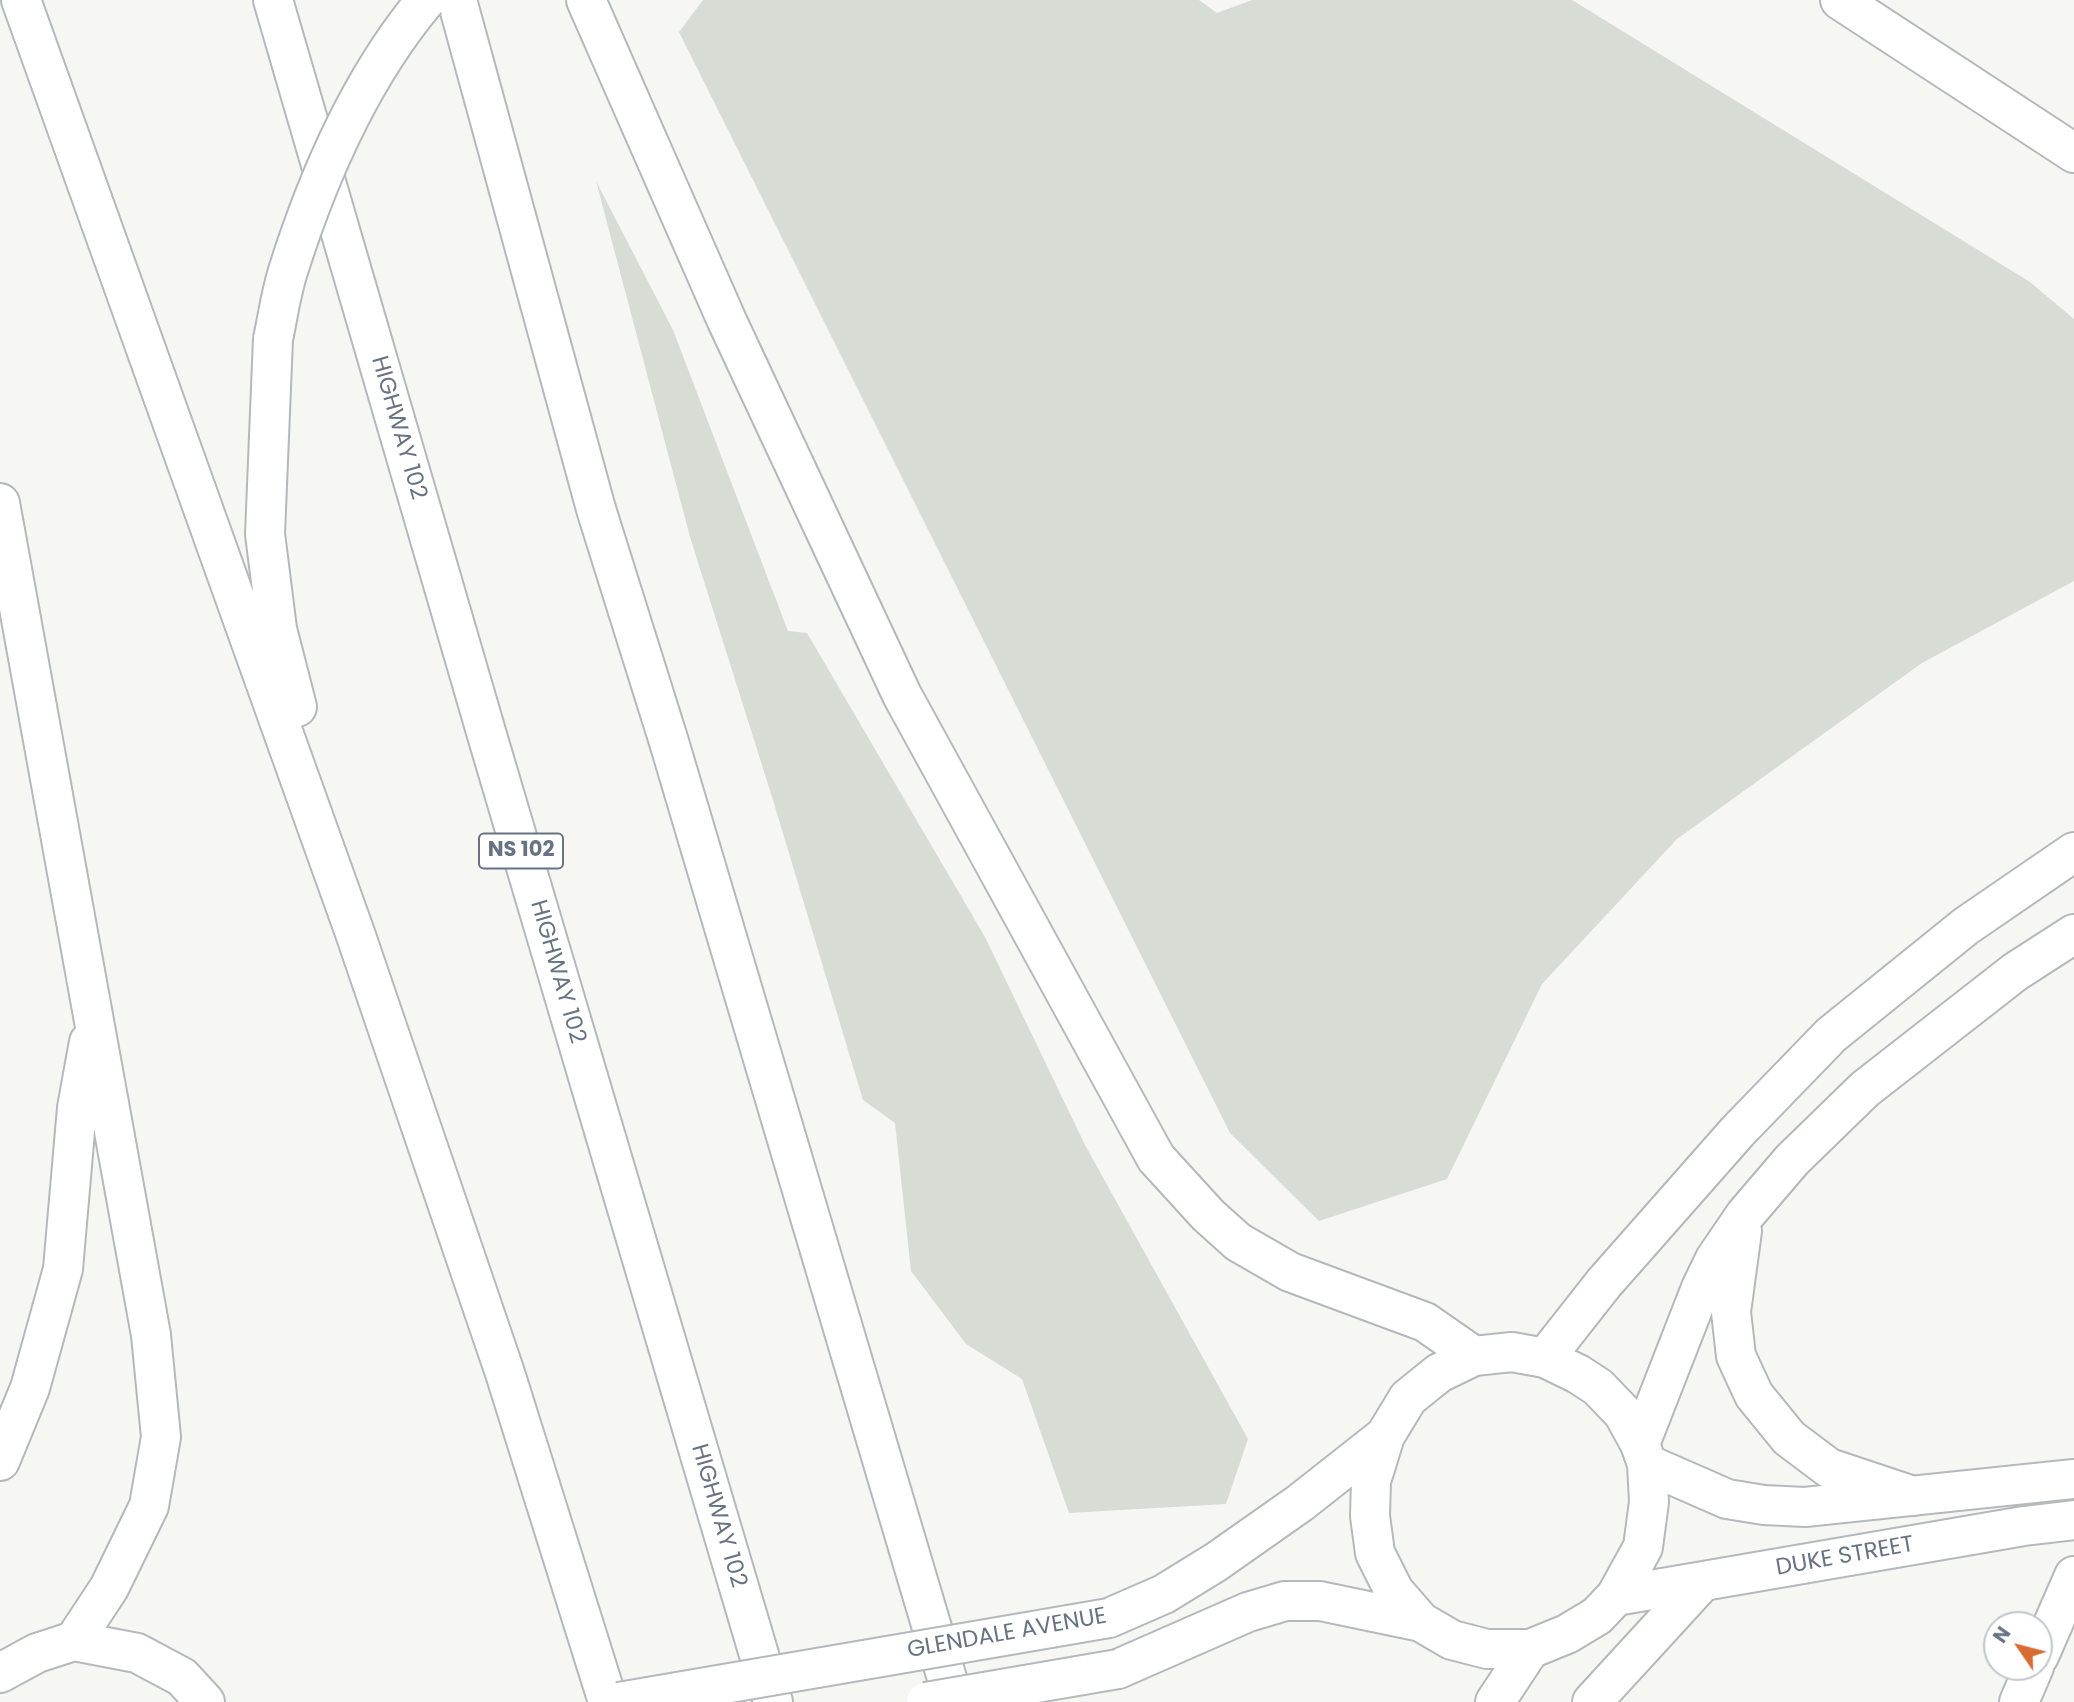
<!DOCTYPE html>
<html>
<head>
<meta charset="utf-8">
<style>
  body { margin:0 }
  #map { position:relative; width:2074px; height:1702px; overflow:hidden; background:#f6f6f3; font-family:Poppins,sans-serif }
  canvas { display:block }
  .north { position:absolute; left:1983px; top:1611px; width:70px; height:70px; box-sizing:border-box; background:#fff; border:2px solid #c2c7cd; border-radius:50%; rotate:305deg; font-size:19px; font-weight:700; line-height:28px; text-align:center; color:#677382 }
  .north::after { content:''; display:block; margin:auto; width:24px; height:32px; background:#d76d32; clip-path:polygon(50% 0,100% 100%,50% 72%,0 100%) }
</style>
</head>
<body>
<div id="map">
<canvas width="2074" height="1702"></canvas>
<div class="north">N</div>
</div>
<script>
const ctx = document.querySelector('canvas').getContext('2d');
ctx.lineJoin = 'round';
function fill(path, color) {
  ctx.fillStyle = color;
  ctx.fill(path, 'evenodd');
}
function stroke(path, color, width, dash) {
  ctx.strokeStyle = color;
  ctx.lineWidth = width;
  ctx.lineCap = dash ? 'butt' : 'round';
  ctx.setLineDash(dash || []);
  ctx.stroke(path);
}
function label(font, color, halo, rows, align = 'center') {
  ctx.font = font + ' Poppins,sans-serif';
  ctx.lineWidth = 7;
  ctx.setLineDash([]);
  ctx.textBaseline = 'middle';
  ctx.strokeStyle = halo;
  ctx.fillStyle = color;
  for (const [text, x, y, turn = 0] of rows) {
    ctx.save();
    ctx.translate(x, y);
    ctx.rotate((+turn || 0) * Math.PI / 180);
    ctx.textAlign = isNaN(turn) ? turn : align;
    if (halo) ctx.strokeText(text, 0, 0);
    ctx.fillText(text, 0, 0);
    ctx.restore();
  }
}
const green = new Path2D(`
  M 703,0 L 1199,0 L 1217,13 L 1252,0 L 1572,0 L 2030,282 L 2074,319 L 2074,581 L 1922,663 L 1677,839 L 1542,984 L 1447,1179 L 1319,1221 L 1230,1133 L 679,32 Z
  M 596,181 L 673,330 L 788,631 L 807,633 L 985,937 L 1085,1145 L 1248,1439 L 1226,1504 L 1069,1513 L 1022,1379 L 966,1344 L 911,1271 L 895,1123 L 863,1100 L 773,800 L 690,537 Z`);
const major = new Path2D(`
  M 1512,1352 L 1545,1358 L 1578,1374 L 1598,1387 L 1623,1413 L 1640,1444 L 1647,1464 L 1649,1502 L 1643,1547 L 1616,1596 L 1597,1616 L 1567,1634 L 1530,1649 L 1487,1649 L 1452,1640 L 1421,1622 L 1394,1591 L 1375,1553 L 1370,1516 L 1371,1481 L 1385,1436 L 1408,1398 L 1439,1373 L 1474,1356 Z
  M 1647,1464 L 1727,1499 L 1764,1505 L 1805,1507 L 2074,1479
  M 1616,1596 L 2024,1526 L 2074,1520
  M 1109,1618 L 1164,1594 L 1216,1562 L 1300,1503 L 1385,1436
  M 1118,1669 L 1248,1612 L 1285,1601 L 1320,1601 L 1421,1622
  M 0,1673 L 37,1653 L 74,1641 L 137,1653 L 182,1677 L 205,1702`);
const highway = new Path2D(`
  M 21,0 L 355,933 L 505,1373 L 608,1702
  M 273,0 L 489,742 L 773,1702
  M 457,0 L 596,509 L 669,742 L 954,1702
  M 586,0 L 727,321 L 902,695 L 1156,1158 L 1208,1215 L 1238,1242 L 1290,1272 L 1425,1322 L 1474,1356
  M 1840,0 L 2074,153
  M 273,339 L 265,534 L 277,629 L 297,707
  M 0,503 L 151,1335 L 161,1437 L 149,1506 L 109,1588 L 74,1641
  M 1742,1231 L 1731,1312 L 1736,1356 L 1754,1395 L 1789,1438 L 1829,1468 L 1913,1496
  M 1545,1358 L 1604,1283 L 1738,1131 L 1831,1035 L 1966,926 L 2074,852
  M 1640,1444 L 1701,1288 L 1715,1259 L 1745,1215 L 1792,1160 L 1865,1089 L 2015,972 L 2074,934
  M 0,1461 L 30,1388 L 63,1269 L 77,1108 L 89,1042
  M 2039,1656 L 2074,1576
  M 1495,1702 L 1530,1649
  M 1592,1702 L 1702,1582
  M 2019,1702 L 2034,1667`);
const majorBridge = new Path2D(`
  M 619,1702 L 1109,1618
  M 926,1702 L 1118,1669`);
const highwayBridge = new Path2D(`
  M 273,339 C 278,316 281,293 288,271 C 318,176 362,76 426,0`);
const shields = [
  [521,851,84]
];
const shieldNames = [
  ["NS 102",521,851]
];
const streetNames = [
  ["HIGHWAY 102",398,428,74],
  ["HIGHWAY 102",557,972,74],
  ["HIGHWAY 102",718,1516,74],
  ["DUKE STREET",1845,1557,-10],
  ["GLENDALE AVENUE",1007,1634,-10]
];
fill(green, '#d7ddd4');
stroke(major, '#b5b9bc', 42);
stroke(highway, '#b5b8bb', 42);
stroke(major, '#fff', 38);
stroke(highway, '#fff', 38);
stroke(majorBridge, '#b5b9bc', 42, []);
stroke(highwayBridge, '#b5b8bb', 42, []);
stroke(majorBridge, '#fff', 38);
stroke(highwayBridge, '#fff', 38);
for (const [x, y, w] of shields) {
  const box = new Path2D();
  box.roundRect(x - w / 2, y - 17.5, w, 35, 5);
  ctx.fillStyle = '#fff';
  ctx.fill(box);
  stroke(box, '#677382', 2);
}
label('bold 21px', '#677382', null, shieldNames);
label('23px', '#677382', '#fff', streetNames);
</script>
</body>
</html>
